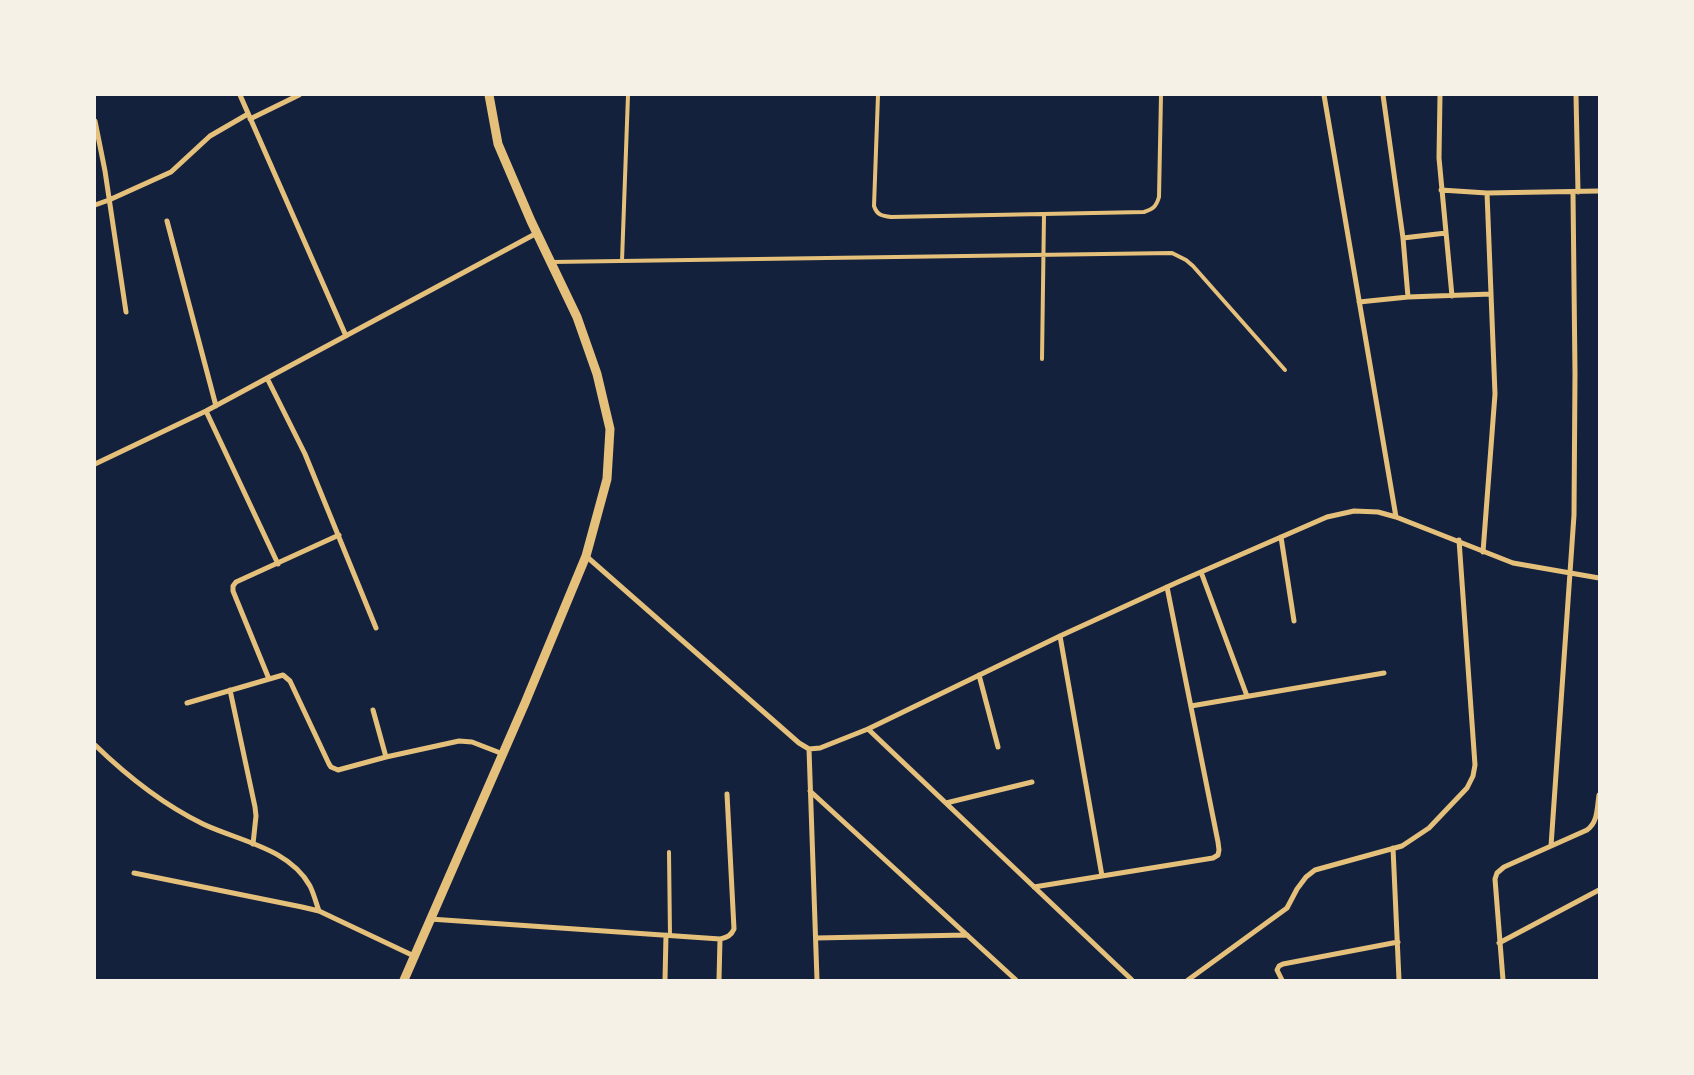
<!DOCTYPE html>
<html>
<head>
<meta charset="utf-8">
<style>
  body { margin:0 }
  #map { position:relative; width:1694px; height:1075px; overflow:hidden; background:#14213d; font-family:Arial,sans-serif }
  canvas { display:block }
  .frame { position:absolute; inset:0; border:96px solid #f6f1e7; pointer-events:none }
</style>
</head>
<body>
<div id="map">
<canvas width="1694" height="1075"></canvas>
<div class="frame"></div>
</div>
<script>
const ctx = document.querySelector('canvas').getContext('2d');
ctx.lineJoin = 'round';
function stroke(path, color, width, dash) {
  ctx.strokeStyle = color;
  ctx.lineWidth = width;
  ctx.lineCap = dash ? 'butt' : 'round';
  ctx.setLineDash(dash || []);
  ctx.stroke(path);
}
const service = new Path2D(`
  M 878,95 L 874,206 C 877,215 882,216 891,217 L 1144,212 C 1153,209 1156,207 1159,197 L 1161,95
  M 622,261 L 628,95
  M 551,262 L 1172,253 L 1186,260 L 1193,266 L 1285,370
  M 1042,359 L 1044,214
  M 669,852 L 670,936`);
const minor = new Path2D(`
  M 240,95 L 346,336
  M 1324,95 L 1396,517
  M 1383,95 L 1403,238 L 1408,297
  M 1440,95 L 1439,158 L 1452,296
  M 1576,95 L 1578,192
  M 250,119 L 299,95
  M 95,121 L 105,171 L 126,312
  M 1441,190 L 1487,193 L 1599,191
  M 95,205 L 109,200 L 171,172 L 210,136 L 248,114
  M 167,221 L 216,406
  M 1403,238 L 1446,233
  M 1359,302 L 1408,297 L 1491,294
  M 267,378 L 305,454 L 376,628
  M 206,411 L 278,564
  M 95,464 L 206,411 L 537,233
  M 1281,537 L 1294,621
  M 1483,552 L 1495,394 L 1487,193
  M 586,556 L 799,743 L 809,749 L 820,748 L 868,729 L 1060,636 L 1178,582 L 1327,517 L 1354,511 L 1378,512 L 1396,517 L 1513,563 L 1599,578
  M 1201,572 L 1247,696
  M 1060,636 L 1102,876
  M 979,675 L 998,747
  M 269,679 L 233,591 L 233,586 L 236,582 L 339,535
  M 230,690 L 255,807 L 256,816 L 253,844
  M 187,703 L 283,675 L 290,681 L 329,764 L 331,767 L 338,770 L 386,757 L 459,741 L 472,742 L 503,754
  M 1191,706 L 1384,673
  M 373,710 L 386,757
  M 868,729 L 1132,980
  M 95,745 C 127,776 162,804 203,824 C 239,841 289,848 310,886 C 314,894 316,903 319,911
  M 809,749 L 817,980
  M 810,791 L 1016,980
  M 946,803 L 1032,782
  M 1551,846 L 1574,515 L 1575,374 L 1573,193
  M 1393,848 L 1399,980
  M 134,873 L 302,907 L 319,911 L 414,956
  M 1034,887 L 1213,858 L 1218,855 L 1219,850 L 1218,842 L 1167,587
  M 430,919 L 720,939 C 727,937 731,936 734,929 L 727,794
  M 816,938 L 967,935
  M 1499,943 L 1599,890
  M 665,980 L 666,935
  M 719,980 L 720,939
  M 1188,980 L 1287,908 L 1297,889 L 1306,877 L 1315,870 L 1402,846 L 1429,828 L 1467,788 L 1473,776 L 1475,765 L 1459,540
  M 1282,980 L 1277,970 L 1279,966 L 1283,964 L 1398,942
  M 1503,980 L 1495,879 L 1497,873 L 1504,867 L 1587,830 C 1598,822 1597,808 1599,795`);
const tertiary = new Path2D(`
  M 404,980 L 525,703 L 586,556 L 607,479 L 610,429 L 597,374 L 577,317 L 531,221 L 498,144 L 489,95`);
stroke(service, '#e5c07b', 4);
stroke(minor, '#e5c07b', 5);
stroke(tertiary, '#e5c07b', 9);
</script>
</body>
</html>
